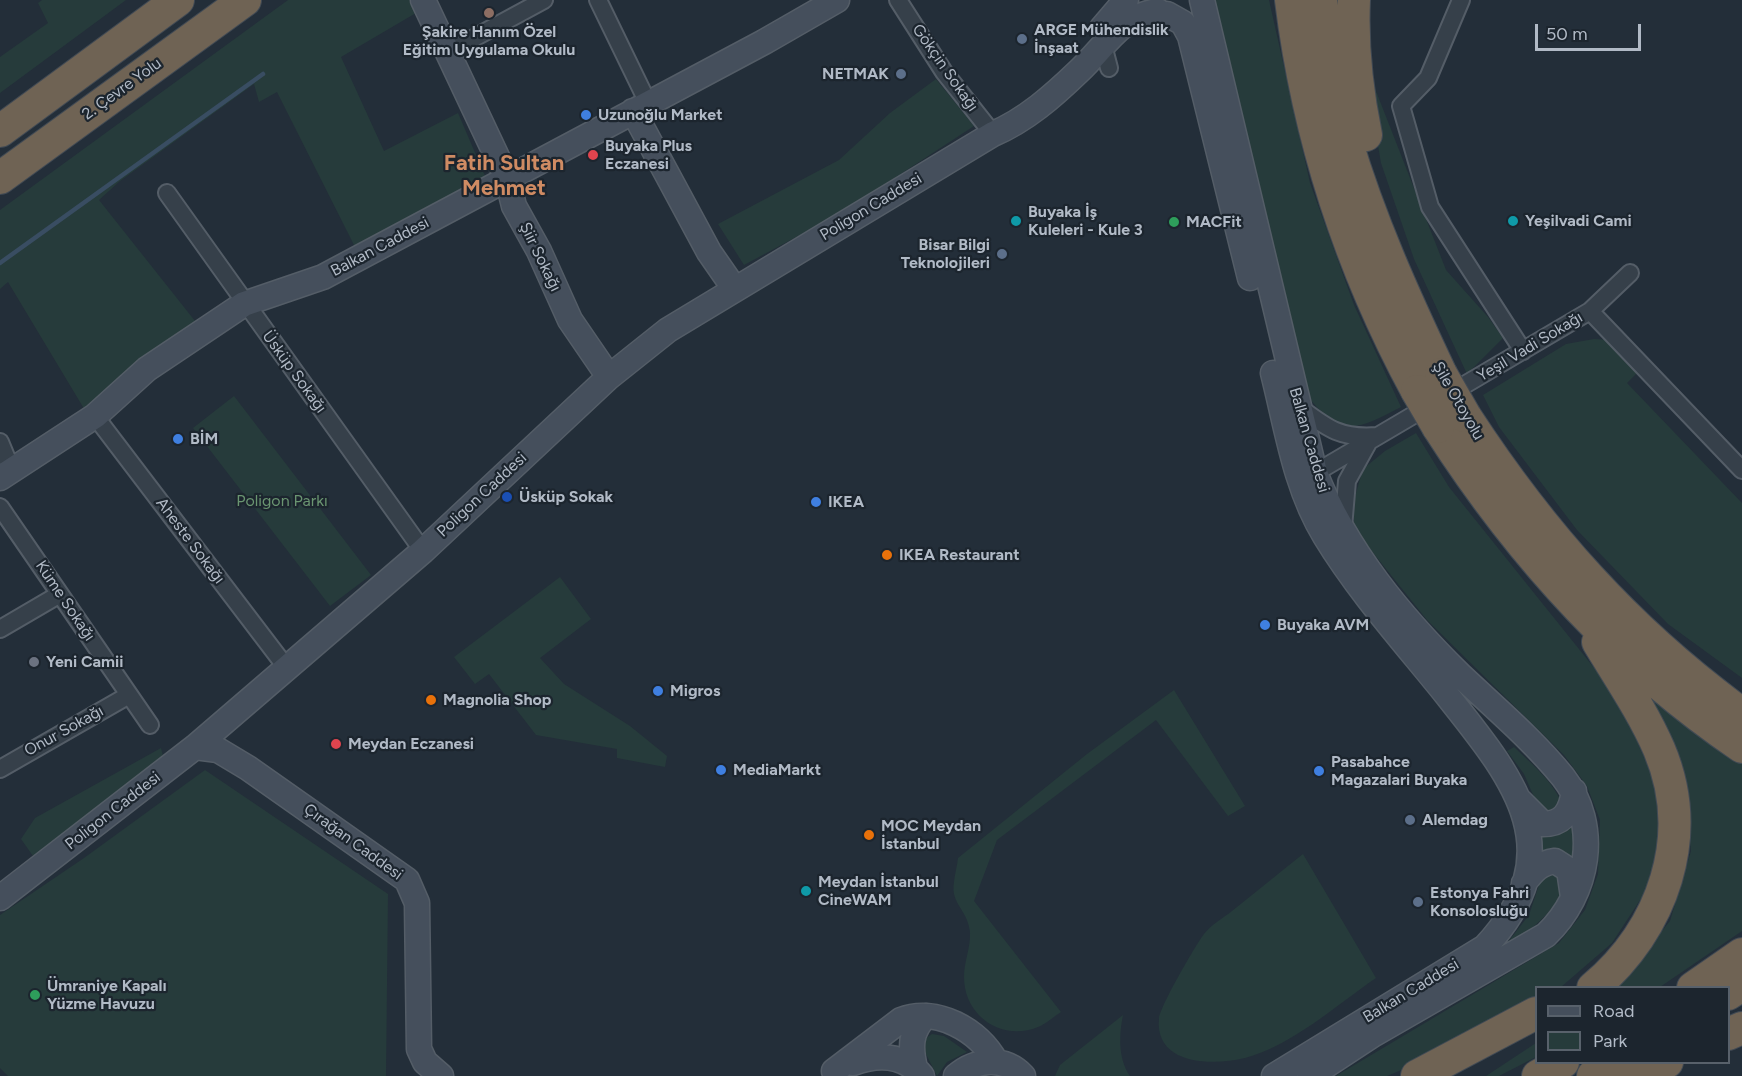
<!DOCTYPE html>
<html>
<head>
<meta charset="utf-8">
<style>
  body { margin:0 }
  #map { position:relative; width:1742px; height:1076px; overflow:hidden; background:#232e39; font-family:Figtree,sans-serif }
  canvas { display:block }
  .legend { position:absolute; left:1535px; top:986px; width:195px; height:78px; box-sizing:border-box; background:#1c252e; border:2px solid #58616b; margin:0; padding:8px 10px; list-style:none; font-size:18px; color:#b1bac6 }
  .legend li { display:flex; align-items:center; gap:12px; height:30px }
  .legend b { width:30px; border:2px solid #58616b }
  .scale { position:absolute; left:1535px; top:24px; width:106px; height:27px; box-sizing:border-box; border:3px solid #b1bac6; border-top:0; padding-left:8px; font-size:18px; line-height:21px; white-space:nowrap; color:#b1bac6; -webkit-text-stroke:4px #1c252e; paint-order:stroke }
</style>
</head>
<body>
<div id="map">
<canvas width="1742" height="1076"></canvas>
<ul class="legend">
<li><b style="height:8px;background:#454f5c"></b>Road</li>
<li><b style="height:16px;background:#263b3b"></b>Park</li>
</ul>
<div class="scale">50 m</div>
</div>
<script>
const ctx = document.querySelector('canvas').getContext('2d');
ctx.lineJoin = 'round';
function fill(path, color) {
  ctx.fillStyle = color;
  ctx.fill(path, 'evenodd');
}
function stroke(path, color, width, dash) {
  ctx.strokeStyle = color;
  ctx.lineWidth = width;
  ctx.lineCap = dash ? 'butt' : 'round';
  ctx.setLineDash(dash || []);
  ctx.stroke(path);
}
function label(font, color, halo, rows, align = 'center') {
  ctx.font = font + ' Figtree,sans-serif';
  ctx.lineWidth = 4.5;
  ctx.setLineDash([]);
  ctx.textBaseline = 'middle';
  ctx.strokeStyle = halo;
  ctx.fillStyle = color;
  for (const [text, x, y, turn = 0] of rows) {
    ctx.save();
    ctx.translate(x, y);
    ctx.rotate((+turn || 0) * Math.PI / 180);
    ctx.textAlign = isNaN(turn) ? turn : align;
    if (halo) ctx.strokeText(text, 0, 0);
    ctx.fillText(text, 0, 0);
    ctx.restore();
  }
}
const green = new Path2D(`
  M 42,0 L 126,0 L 0,93 L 0,57 L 48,23 L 38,3 Z
  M 288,0 L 412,0 L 416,13 L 341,57 L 384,151 L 458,113 L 485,176 L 357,251 L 277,92 L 259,102 L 254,84 L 120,181 L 99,200 L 199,326 L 86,412 L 8,282 L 0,289 L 0,210 Z
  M 1211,0 L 1269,0 L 1310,183 L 1354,305 L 1401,407 C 1358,429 1343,439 1309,398 Z
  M 936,79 L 974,126 L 841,213 L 744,265 L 718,224 L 839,160 L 890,113 Z
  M 1374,86 L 1446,270 L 1488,317 L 1503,338 L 1467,374 L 1414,259 L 1381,163 L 1369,94 Z
  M 1594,339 L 1611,340 L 1643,367 L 1627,383 L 1742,503 L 1742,678 L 1668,624 L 1577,530 L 1499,427 L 1483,395 L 1566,344 Z
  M 234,396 L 371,575 L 330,606 L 193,428 Z
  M 1416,433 L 1449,487 L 1599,674 L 1631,727 L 1659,792 L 1659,846 L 1644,894 L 1612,943 L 1561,987 L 1536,988 L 1536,1004 L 1435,1056 L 1387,1076 L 1336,1076 L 1559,943 L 1585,910 L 1598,874 L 1600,820 L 1587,786 L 1564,755 L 1427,620 L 1354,529 L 1354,500 L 1363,469 L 1385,451 Z
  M 560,577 L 591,619 L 540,658 L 564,684 L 630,726 L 667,756 L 665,767 L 617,758 L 617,749 L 536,735 L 489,674 L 475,684 L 454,657 Z
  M 1634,682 L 1742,764 L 1742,931 L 1660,987 L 1615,988 L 1670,921 L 1691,851 L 1684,790 Z
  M 1174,690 L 1245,806 L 1228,816 L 1156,720 L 997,840 L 974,901 L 1061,1012 C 1053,1017 1046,1024 1038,1027 C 1002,1042 964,1016 964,977 C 964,962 971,946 970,932 C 968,914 957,907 954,894 C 952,884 957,868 958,858 L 1087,754 Z
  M 1514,747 C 1531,763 1549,778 1560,799 L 1556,813 L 1540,811 L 1524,774 L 1507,751 Z
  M 161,748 L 165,764 L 33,856 L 21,839 L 35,818 Z
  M 205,770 L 388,894 L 386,1076 L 8,1076 L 0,1068 L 0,915 L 84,858 Z
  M 1573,818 L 1576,864 L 1538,857 L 1538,829 Z
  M 1303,854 L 1376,978 C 1335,1006 1293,1045 1245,1058 C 1212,1066 1154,1065 1159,1018 C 1161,1005 1195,946 1204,934 C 1211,925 1223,918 1232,911 C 1256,892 1279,873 1303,854 Z
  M 1560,871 C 1560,877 1562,885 1561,890 C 1555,913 1527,932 1509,945 L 1508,942 L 1529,915 L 1542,876 Z
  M 1123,1015 C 1119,1035 1118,1059 1130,1076 L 1055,1076 L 1060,1065 Z
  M 932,1034 L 944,1036 L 967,1052 L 947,1062 L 937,1076 L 923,1048 L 926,1038 Z
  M 1536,1043 L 1536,1057 L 1499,1076 L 1486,1076 Z`);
const stream = new Path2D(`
  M 0,263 L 263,74`);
const street = new Path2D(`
  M 598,0 L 648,103
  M 898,0 L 944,72 L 993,134
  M 1461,0 L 1428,78 L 1401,106 L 1430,207 L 1523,351
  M 1103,45 L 1109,68
  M 448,52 L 544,0
  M 167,193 L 423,551
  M 1590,311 L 1742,470
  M 1299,407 C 1327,428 1340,439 1377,436
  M 95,416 L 286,667
  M 0,442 L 12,471
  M 1315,473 L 1590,311 L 1630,273
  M 0,507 L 150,725
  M 1343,528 L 1347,481 L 1368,443
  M 0,629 L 60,594
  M 0,769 L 129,695`);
const secondary = new Path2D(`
  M 423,0 L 507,178 L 514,206 L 539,251 L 570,320 L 609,377
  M 1202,0 L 1315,473 C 1346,551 1401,617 1460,675 C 1495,708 1533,740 1563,777 C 1601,826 1589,894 1546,935 L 1374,1034 L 1310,1076
  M 1167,14 L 1183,23 L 1190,36 L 1250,278
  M 1102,28 L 1126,0
  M 633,111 L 709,252 L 734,288
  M 1273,373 C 1287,428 1295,487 1325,536 C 1359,592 1405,643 1446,694 C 1512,777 1575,850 1485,947 L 1274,1076
  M 0,478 L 95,416 L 147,369 L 244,304 L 323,277 L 764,42 L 837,0
  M 195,747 L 218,750 L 248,768 L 407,880 L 417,903 L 419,1049 L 425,1062 L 441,1076
  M 1520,801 L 1543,824 C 1564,824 1571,811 1574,791
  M 1524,883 C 1533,871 1540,863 1555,861 L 1569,870 L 1573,897
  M 0,898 L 195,747 L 423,551 L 609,377 L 668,330 L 993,134 C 1026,120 1053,96 1079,71 C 1105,47 1120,16 1158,11
  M 853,1063 C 878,1054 904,1054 922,1076
  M 915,1068 C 910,1047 910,1031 926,1016
  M 834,1071 L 901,1020 C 936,1006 979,1030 996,1062
  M 956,1076 C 976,1059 1004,1056 1023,1076`);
const highway = new Path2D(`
  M 1291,0 C 1308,138 1351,269 1417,391
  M 1321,0 C 1327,47 1333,95 1346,140 C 1370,221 1405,298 1441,374
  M 1354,0 C 1352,45 1357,91 1366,135
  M 0,131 L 178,0
  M 0,178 L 245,0
  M 1465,416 C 1542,534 1628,631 1742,714
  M 1438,427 C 1518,552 1618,663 1742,747
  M 1593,988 C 1663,929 1696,836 1659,749 C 1643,712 1619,677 1598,642
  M 1693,988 L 1742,954
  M 1728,994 L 1742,985
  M 1728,1034 L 1742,1028
  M 1417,1076 L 1536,1013
  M 1538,1076 L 1563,1062
  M 1593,1076 L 1618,1062
  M 1638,1076 L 1667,1062`);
const highwayBridge = new Path2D(`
  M 1441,374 L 1465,416
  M 1417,391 L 1438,427`);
const markers = [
  [489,13,6,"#8d6e63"],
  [1022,39,6,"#5c6f8a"],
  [901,74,6,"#5c6f8a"],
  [586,115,6,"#3f7fe0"],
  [593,155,6,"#e0444e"],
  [1016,221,6,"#0f9aa8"],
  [1513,221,6,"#0f9aa8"],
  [1174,222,6,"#2e9e5b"],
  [1002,254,6,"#5c6f8a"],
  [178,439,6,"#3f7fe0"],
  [507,497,6,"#1a4fb4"],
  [816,502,6,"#3f7fe0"],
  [887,555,6,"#e8710a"],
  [1265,625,6,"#3f7fe0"],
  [34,662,6,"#6b7280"],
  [658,691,6,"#3f7fe0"],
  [431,700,6,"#e8710a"],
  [336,744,6,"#e0444e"],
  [721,770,6,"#3f7fe0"],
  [1319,771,6,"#3f7fe0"],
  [1410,820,6,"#5c6f8a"],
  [869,835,6,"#e8710a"],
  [806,891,6,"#0f9aa8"],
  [1418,902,6,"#5c6f8a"],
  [35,995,6,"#2e9e5b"]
];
const poiNames = [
  ["ARGE Mühendislik",1034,30],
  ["İnşaat",1034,48],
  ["Şakire Hanım Özel",489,32,"center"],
  ["Eğitim Uygulama Okulu",489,50,"center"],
  ["NETMAK",889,74,"right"],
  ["Uzunoğlu Market",598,115],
  ["Buyaka Plus",605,146],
  ["Eczanesi",605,164],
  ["Buyaka İş",1028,212],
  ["Kuleleri - Kule 3",1028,230],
  ["Yeşilvadi Cami",1525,221],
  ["MACFit",1186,222],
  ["Bisar Bilgi",990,245,"right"],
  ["Teknolojileri",990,263,"right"],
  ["BİM",190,439],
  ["Üsküp Sokak",519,497],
  ["IKEA",828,502],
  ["IKEA Restaurant",899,555],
  ["Buyaka AVM",1277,625],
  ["Yeni Camii",46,662],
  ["Migros",670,691],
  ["Magnolia Shop",443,700],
  ["Meydan Eczanesi",348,744],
  ["Pasabahce",1331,762],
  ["Magazalari Buyaka",1331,780],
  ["MediaMarkt",733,770],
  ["Alemdag",1422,820],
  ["MOC Meydan",881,826],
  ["İstanbul",881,844],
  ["Meydan İstanbul",818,882],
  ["CineWAM",818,900],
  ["Estonya Fahri",1430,893],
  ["Konsolosluğu",1430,911],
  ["Ümraniye Kapalı",47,986],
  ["Yüzme Havuzu",47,1004]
];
const streetNames = [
  ["Gökçin Sokağı",945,68,55],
  ["2. Çevre Yolu",122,89,-36],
  ["Poligon Caddesi",871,207,-31],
  ["Balkan Caddesi",380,247,-28],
  ["Şiir Sokağı",540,257,64],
  ["Yeşil Vadi Sokağı",1530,347,-31],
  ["Üsküp Sokağı",294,372,54],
  ["Şile Otoyolu",1458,401,60],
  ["Balkan Caddesi",1309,440,74],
  ["Poligon Caddesi",482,495,-43],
  ["Aheste Sokağı",190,541,53],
  ["Küme Sokağı",65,601,56],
  ["Onur Sokağı",64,731,-29],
  ["Poligon Caddesi",113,811,-38],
  ["Çırağan Caddesi",353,842,36],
  ["Balkan Caddesi",1411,991,-31]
];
const parkNames = [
  ["Poligon Parkı",282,501]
];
const districtNames = [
  ["Fatih Sultan",504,164],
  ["Mehmet",504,189]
];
fill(green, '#263b3b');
stroke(stream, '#394d62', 4.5);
stroke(street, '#545d67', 20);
stroke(secondary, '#545d67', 27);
stroke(highway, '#414a54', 34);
stroke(street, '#36404a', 16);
stroke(secondary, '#454f5c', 24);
stroke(highway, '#6f6354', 32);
stroke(highwayBridge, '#414a54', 34, []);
stroke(highwayBridge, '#6f6354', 32);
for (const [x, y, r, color] of markers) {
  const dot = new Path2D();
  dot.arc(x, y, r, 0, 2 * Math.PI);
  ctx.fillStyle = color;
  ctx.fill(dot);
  stroke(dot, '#1c252e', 2);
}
label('bold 16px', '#b1bac6', '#1c252e', poiNames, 'left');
label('16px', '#b1bac6', '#1c252e', streetNames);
label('16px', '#6a9571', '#1c252e', parkNames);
label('bold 22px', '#cf8b63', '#1c252e', districtNames);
</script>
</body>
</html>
